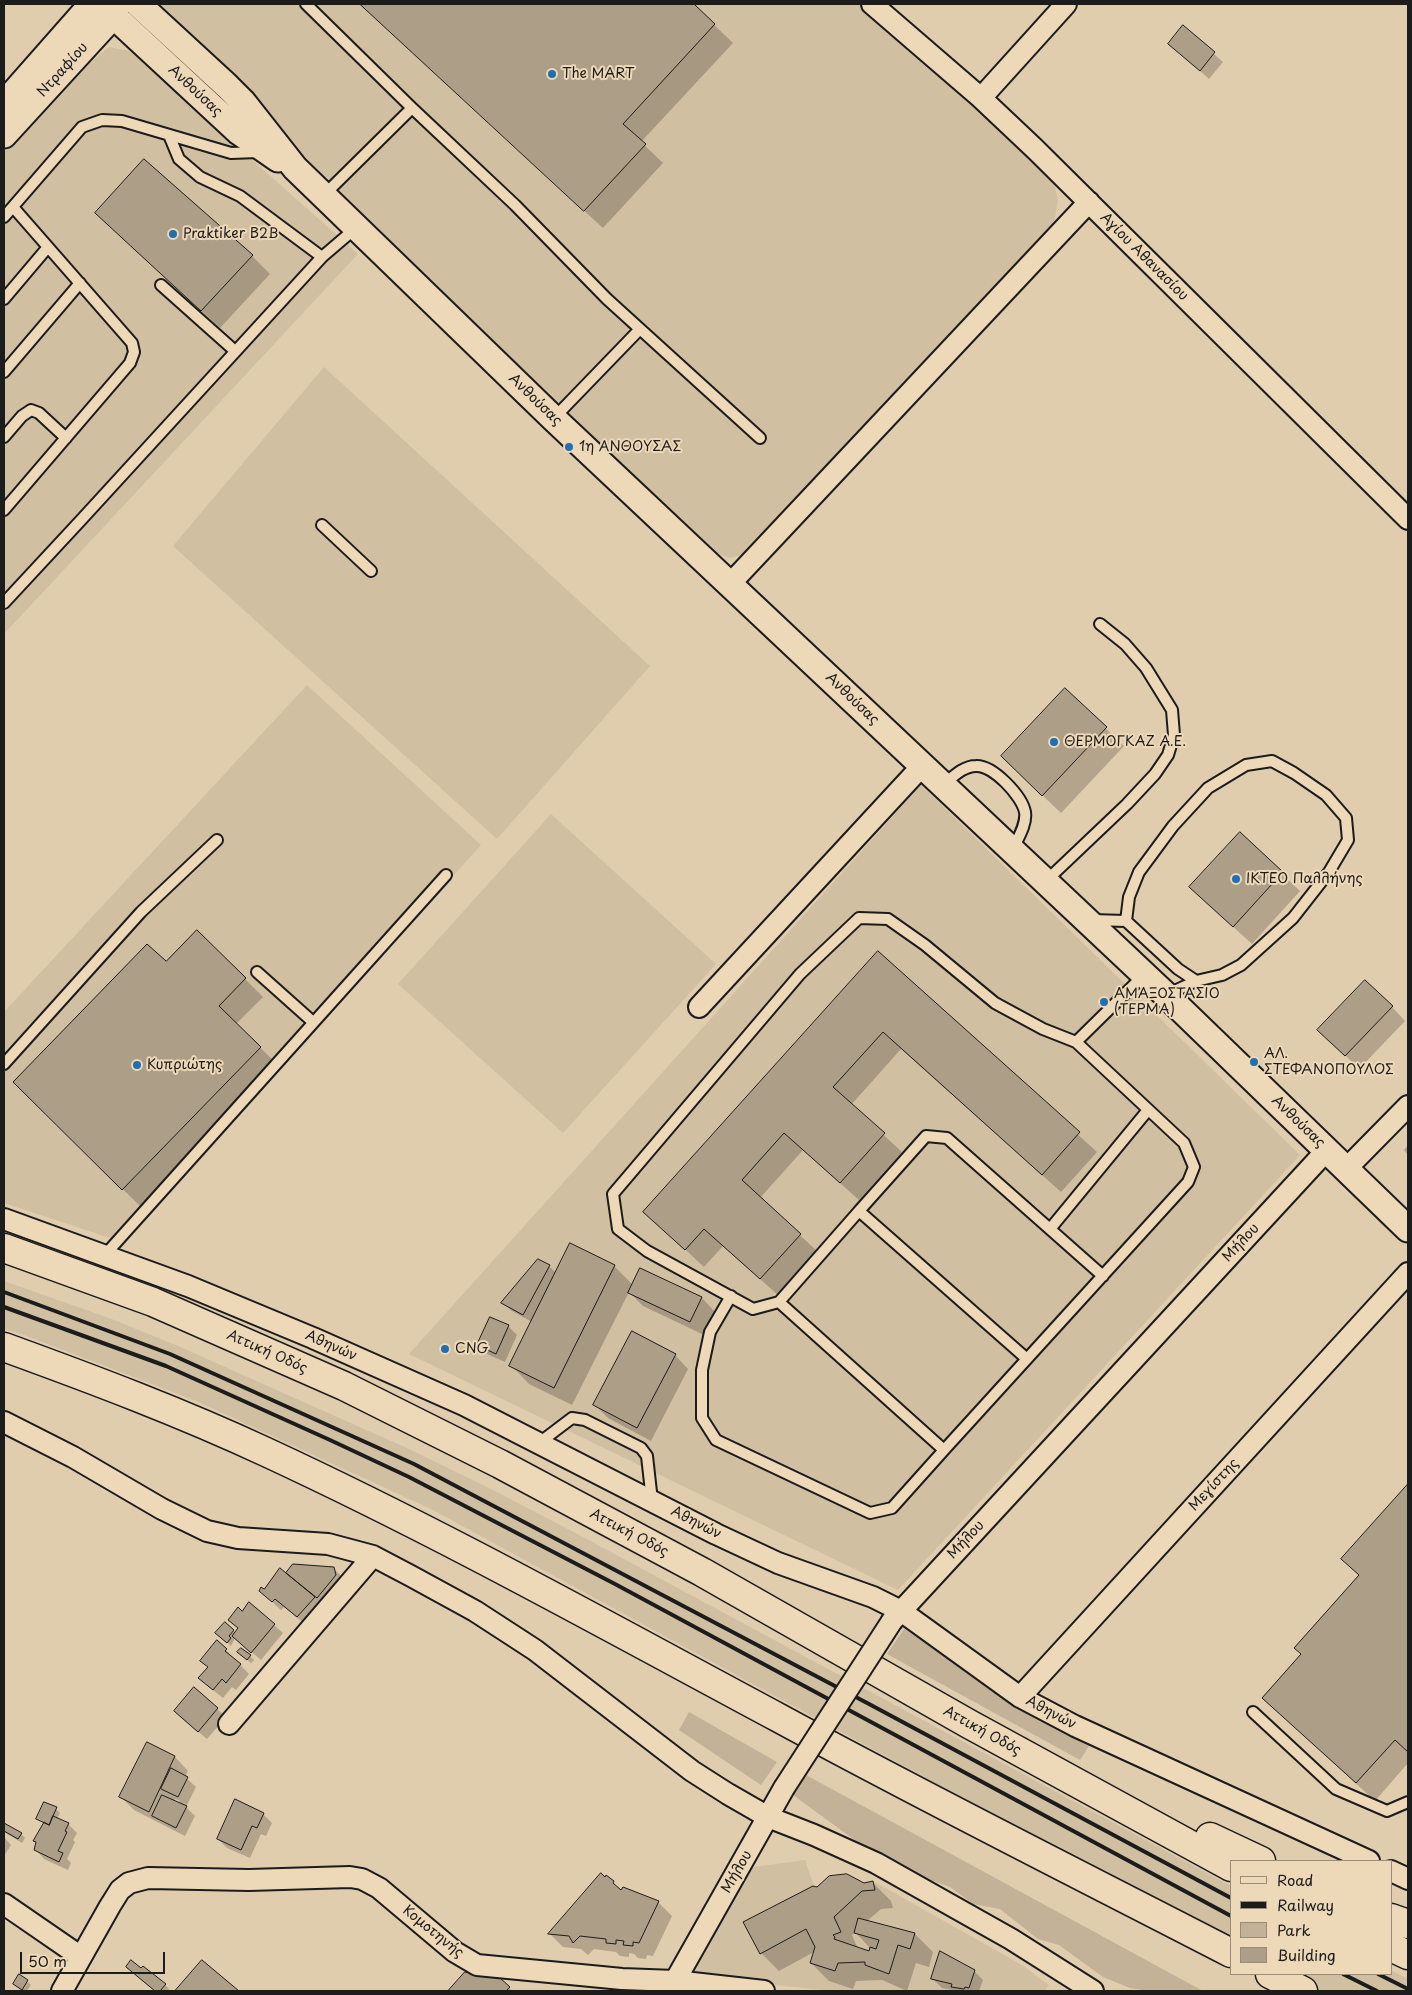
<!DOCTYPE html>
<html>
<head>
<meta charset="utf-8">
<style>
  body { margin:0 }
  #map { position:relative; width:1412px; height:1995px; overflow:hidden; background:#e0cdae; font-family:"Playpen Sans",sans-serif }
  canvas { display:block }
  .frame { position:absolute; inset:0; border:5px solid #1c1c1c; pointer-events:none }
  .legend { position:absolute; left:1230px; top:1860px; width:162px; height:115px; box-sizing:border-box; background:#edd8b7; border:1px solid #998d79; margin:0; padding:6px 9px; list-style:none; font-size:15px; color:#1c1c1c }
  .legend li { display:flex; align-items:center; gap:10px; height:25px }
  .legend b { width:25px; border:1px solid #998d79 }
  .scale { position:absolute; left:20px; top:1952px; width:145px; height:22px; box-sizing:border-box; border:2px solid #1c1c1c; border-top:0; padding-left:6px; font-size:15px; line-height:18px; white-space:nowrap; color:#1c1c1c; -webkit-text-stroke:4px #edd8b7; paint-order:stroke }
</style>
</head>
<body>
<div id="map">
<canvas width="1412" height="1995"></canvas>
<div class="frame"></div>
<ul class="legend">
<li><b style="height:6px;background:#edd8b7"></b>Road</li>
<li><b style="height:6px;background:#1c1c1c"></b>Railway</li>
<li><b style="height:14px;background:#c3b298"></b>Park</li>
<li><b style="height:14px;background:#ad9e87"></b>Building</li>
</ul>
<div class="scale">50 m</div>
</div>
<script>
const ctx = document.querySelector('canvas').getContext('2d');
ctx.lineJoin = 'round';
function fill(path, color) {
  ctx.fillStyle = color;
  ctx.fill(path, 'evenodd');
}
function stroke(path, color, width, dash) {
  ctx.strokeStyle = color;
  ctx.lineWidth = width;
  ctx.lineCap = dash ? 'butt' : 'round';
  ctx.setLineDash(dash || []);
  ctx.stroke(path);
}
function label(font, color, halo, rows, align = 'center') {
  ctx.font = font + ' "Playpen Sans",sans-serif';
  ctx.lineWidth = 4;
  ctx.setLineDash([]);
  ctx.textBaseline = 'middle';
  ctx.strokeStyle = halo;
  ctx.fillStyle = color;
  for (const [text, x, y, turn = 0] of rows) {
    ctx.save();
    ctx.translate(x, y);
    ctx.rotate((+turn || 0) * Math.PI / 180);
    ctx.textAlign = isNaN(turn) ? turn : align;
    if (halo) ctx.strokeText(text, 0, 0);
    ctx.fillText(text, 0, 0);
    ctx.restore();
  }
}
const built = new Path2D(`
  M 149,4 L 862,4 L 1053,179 L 1058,200 L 1054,224 L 763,538 L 741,555 L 730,558 L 717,553 L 597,442 Z
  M 109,47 L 130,51 L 358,254 L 4,634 L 4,152 L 89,63 Z
  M 324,367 L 650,666 L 497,839 L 173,546 Z
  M 307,685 L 481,845 L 122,1242 L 4,1203 L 4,1012 Z
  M 921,785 L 1300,1155 L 898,1590 L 409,1354 Z
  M 551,814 L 716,964 L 563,1133 L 398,984 Z
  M 4,1281 L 109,1318 L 178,1346 L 409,1449 L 495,1491 L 583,1537 L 1231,1886 L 1231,1944 L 431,1509 L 196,1401 L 24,1335 L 4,1329 Z
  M 805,1860 L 814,1886 L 818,1887 L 829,1876 L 847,1874 L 864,1883 L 873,1881 L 1022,1965 L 1049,1985 L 1046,1989 L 1048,1991 L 833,1991 L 685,1976 L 746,1868 Z
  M 1391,1970 L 1408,1979 L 1408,1991 L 1321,1991 L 1287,1974 L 1391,1974 Z`);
const green = new Path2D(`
  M 904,1629 C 937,1648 964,1673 995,1693 C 1025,1714 1057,1730 1089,1746 L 1080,1760 L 887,1654 Z
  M 689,1712 L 777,1762 L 761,1785 L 679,1730 Z
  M 806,1775 L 1203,1991 L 1148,1991 L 1130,1988 L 1103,1977 L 1059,1945 L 1038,1939 L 1000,1909 L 973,1904 L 950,1887 L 913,1874 L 871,1852 L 793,1795 Z`);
const shadow = new Path2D(`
  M 360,4 L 692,4 L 733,43 L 641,142 L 663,163 L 603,228 Z
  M 1183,27 L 1223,62 L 1209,79 L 1170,44 Z
  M 96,213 L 252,256 L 270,274 L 220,328 Z
  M 1065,689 L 1124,746 L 1061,813 L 1020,774 Z
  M 1240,834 L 1300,891 L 1252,944 L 1209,905 Z
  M 197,931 L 263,997 L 236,1024 L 279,1066 L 141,1207 L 14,1082 L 166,963 Z
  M 878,953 L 1097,1152 L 1061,1192 L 901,1049 L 851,1105 L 902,1152 L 859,1200 L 803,1150 L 760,1198 L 819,1253 L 779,1296 L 723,1246 L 704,1267 L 645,1212 Z
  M 1392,1007 L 1405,1021 L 1359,1069 L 1333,1043 Z
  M 1408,1145 L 1408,1155 L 1404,1150 Z
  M 549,1266 L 556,1273 L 614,1266 L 633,1285 L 640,1270 L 702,1298 L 715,1312 L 704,1335 L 643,1306 L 629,1292 L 572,1405 L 529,1384 L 511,1365 L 532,1322 L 512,1311 L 503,1303 Z
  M 508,1326 L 517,1335 L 505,1362 L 487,1354 L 478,1345 Z
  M 675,1355 L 688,1369 L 651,1441 L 608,1418 L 595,1405 Z
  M 1408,1486 L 1408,1763 L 1375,1801 L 1263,1698 L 1303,1655 L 1360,1576 L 1343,1559 Z
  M 293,1566 L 333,1568 L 342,1577 L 306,1625 L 284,1607 L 281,1610 L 260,1591 L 264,1591 L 286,1575 Z
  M 243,1613 L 274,1625 L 283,1633 L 261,1660 L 235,1638 L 231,1646 L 221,1637 L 225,1624 L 236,1633 L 239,1629 L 230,1620 Z
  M 218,1642 L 249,1674 L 236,1690 L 232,1687 L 223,1698 L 209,1687 L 209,1668 Z
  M 243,1656 L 250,1656 L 254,1660 L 251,1663 Z
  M 217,1709 L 226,1717 L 207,1739 L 184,1720 Z
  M 147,1744 L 175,1757 L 188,1771 L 185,1777 L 196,1787 L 186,1807 L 195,1816 L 185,1836 L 134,1810 L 121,1797 ZM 175,1799 L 180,1801 L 178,1804 L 174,1802 Z
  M 56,1809 L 60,1813 L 57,1819 L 68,1824 L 77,1833 L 73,1840 L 75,1842 L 67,1859 L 71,1863 L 68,1870 L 44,1859 L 36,1850 L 37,1843 L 34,1841 L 45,1824 L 38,1819 Z
  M 263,1814 L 272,1823 L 266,1836 L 261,1834 L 250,1858 L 227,1848 L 218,1839 Z
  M 4,1824 L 21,1834 L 25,1838 L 22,1843 L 4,1832 Z
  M 4,1837 L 11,1845 L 4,1856 Z
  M 607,1877 L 622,1891 L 658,1902 L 672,1916 L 653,1956 L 647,1955 L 646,1959 L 638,1958 L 634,1954 L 629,1953 L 629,1957 L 620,1956 L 616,1952 L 594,1949 L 588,1955 L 581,1949 L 563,1947 L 550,1934 Z
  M 873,1883 L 891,1901 L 893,1908 L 881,1909 L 867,1921 L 915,1934 L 933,1952 L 929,1967 L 916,1963 L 907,1991 L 882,1980 L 856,1981 L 853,1989 L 829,1981 L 811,1963 L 814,1952 L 779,1971 L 761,1953 L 818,1888 ZM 855,1932 L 871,1949 L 869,1953 L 858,1949 L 852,1935 Z
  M 202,1962 L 237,1991 L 177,1991 Z
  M 128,1967 L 165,1985 L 171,1991 L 155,1991 Z
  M 974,1971 L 983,1980 L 979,1991 L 957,1991 L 942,1988 L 933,1979 Z
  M 466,1973 L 509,1988 L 513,1991 L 449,1991 Z
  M 27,1981 L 31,1985 L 27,1991 L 19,1991 L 20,1989 L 14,1984 Z`);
const building = new Path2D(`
  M 360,4 L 694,4 L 715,24 L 623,124 L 646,144 L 584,211 Z
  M 1183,25 L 1215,52 L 1200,71 L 1168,44 Z
  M 144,159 L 253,255 L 201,311 L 95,213 Z
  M 1065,688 L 1107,727 L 1042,796 L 1001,756 Z
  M 1240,832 L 1283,872 L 1233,927 L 1189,887 Z
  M 197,930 L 246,978 L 219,1006 L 261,1047 L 122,1190 L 13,1082 L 147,944 L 166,961 Z
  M 878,951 L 1080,1132 L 1042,1175 L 883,1032 L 833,1087 L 885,1133 L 840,1183 L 784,1133 L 742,1180 L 801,1234 L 760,1279 L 704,1229 L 685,1250 L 643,1212 Z
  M 1365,980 L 1393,1006 L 1345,1056 L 1317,1030 Z
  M 570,1243 L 615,1265 L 554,1388 L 509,1366 Z
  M 538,1259 L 550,1265 L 523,1315 L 501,1303 Z
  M 640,1268 L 702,1297 L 690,1322 L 628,1293 Z
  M 490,1317 L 509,1325 L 496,1354 L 477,1345 Z
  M 632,1331 L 676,1354 L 637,1428 L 593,1405 Z
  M 1408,1484 L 1408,1752 L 1395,1740 L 1356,1783 L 1262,1698 L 1301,1654 L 1294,1648 L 1359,1575 L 1341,1559 Z
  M 293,1564 L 334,1567 L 336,1575 L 317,1598 L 286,1573 Z
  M 280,1568 L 315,1597 L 297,1617 L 275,1599 L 272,1602 L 259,1591 L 261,1587 L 264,1589 Z
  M 249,1602 L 275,1624 L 251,1653 L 232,1636 L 238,1628 L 228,1620 L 238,1607 L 242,1611 Z
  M 225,1622 L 234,1630 L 229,1636 L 231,1638 L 227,1643 L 215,1633 Z
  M 217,1640 L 227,1649 L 225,1651 L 241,1664 L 226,1683 L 222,1679 L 213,1690 L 198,1678 L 208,1667 L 200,1661 Z
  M 241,1648 L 251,1655 L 247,1660 L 237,1652 Z
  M 194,1687 L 218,1708 L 198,1732 L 174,1711 Z
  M 147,1742 L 175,1756 L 149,1812 L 119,1797 Z
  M 171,1768 L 188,1777 L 178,1797 L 161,1789 Z
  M 162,1795 L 187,1806 L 176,1828 L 152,1816 Z
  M 235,1799 L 264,1813 L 257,1828 L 252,1826 L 241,1850 L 217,1839 Z
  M 44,1802 L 57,1807 L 49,1825 L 36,1819 Z
  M 53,1816 L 69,1823 L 65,1831 L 67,1832 L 58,1851 L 63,1853 L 59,1862 L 34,1850 L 36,1842 L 33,1841 L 44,1822 L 49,1825 Z
  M 4,1823 L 22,1833 L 18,1839 L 4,1831 Z
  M 601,1873 L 605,1877 L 606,1875 L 614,1881 L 613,1883 L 621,1890 L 623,1887 L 659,1901 L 639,1943 L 633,1942 L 633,1946 L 623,1945 L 624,1941 L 616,1940 L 616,1944 L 606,1943 L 606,1939 L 580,1936 L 573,1943 L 569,1936 L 548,1934 Z
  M 847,1874 L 864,1883 L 873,1881 L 875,1890 L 862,1891 L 834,1917 L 841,1932 L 833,1935 L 835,1937 L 834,1939 L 869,1951 L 870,1947 L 876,1949 L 879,1940 L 854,1933 L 858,1918 L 915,1933 L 910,1949 L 898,1945 L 889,1974 L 865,1965 L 865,1962 L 838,1963 L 835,1971 L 810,1963 L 815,1947 L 806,1929 L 760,1954 L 743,1922 L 813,1886 L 817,1887 L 829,1876 Z
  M 940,1951 L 975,1970 L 969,1988 L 965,1987 L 964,1989 L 951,1987 L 952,1984 L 931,1979 Z
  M 131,1960 L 141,1968 L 143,1966 L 166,1984 L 160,1991 L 155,1991 L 126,1967 Z
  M 202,1960 L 239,1991 L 175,1991 Z
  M 465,1972 L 499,1977 L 510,1987 L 506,1991 L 448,1991 Z
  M 19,1974 L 28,1980 L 22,1990 L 13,1984 Z`);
const service = new Path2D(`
  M 306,4 L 412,108 L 515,205 L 607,299 L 760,438
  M 169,135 L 179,159 L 200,177 L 240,196 L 322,257
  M 324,195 L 412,108
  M 4,217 L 82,127 L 102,120 L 122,121 L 231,153 L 258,152
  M 161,285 L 235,351
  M 4,299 L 48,247
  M 4,372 L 80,283
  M 554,418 L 640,329
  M 4,437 L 22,416 L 31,410 L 39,413 L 66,438
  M 4,510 L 130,363 L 134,352 L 132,343 L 13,207
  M 322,525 L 371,571
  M 4,603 L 82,519 L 322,257 L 357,227
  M 943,785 C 953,777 963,766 976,766 C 993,765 1022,796 1025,812 C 1027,824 1018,838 1013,849
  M 1046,881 L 1127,804 L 1155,774 L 1168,755 L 1174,735 L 1172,710 L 1146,668 L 1125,644 L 1100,624
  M 859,918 L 888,919 L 925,945 L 995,1003 L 1043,1029 L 1076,1042 L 1184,1143 L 1194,1167 L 1188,1182 L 944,1450 L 779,1302 L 753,1309 L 647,1251 L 618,1229 L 613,1194 L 800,974 Z
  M 1092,920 L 1126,921 L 1178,969 L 1196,981
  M 1126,921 L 1129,897 L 1139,872 L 1173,826 L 1208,788 L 1246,765 L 1272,761 L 1294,773 L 1326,795 L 1346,818 L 1348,840 L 1329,872 L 1293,918 L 1241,965 L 1222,975 L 1196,981 L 1168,994
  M 257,972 L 313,1022
  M 1076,1042 L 1144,975
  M 4,1064 L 141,912 L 217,840
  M 859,1211 L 926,1136 L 947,1138 L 1103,1276
  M 1050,1229 L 1148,1110
  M 104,1256 L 446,875
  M 731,1296 L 710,1332 L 702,1370 L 702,1418 L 716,1440 L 870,1513 L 892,1508 L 944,1450
  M 779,1302 L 859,1211 L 1027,1359
  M 539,1443 L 572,1418 L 585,1420 L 641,1448 L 647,1456 L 652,1501
  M 1253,1712 L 1336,1789 L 1387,1811 L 1408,1802`);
const minor = new Path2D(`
  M 872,4 L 981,98 L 1035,149 L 1408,519
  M 981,98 L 1066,4
  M 730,584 L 1089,202
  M 699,1007 L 922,766
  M 1346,1169 L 1408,1106
  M 4,1219 L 188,1286 L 313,1338 L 464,1405 L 716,1534 L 778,1563 L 873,1597 L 901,1611 L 1020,1697 L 1075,1726 L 1369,1861
  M 4,1422 L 73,1457 L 162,1509 L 207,1531 L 238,1538 L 328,1544 L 373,1556 L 411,1576 L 475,1611 L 535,1650 L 692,1771 L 728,1794 L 768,1817 L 814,1835 L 876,1863 L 1011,1939 L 1093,1991
  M 892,1621 L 1327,1150
  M 1020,1697 L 1408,1273
  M 229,1724 L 373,1556
  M 1391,1871 L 1408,1879
  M 4,1904 L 81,1957
  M 675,1981 L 784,1788
  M 62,1991 L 110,1906 L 120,1890 L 129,1883 L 148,1878 L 249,1880 L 350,1877 L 362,1879 L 379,1888 L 455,1952 L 477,1965 L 622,1979 L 675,1981 L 764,1991`);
const tertiary = new Path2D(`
  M 101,4 L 239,132 L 278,159
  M 138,4 L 227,86 L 243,102 L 295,168 L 554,419 L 1166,995 L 1408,1229
  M 4,104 L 92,4
  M 4,135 L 114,15 L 118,4`);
const motorway = new Path2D(`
  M 4,1248 L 153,1302 L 344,1386 L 500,1464 L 702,1572 L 969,1724 L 1231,1867
  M 4,1347 C 92,1379 180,1412 266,1452 C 441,1533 609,1627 779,1718 C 928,1799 1080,1875 1231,1953
  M 1210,1837 L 1261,1861
  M 1391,1918 L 1408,1924
  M 1391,1947 L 1408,1955
  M 1270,1974 L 1303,1991`);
const rail = new Path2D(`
  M 4,1292 L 170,1354 L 414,1464 L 869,1704 L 1231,1898
  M 4,1307 L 166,1366 L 330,1440 L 409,1477 L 615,1584 L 1231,1916
  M 1343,1974 L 1377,1991
  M 1378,1974 L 1408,1989`);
const minorBridge = new Path2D(`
  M 784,1788 L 892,1621`);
const markers = [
  [552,74,5,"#1f6fb2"],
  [173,234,5,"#1f6fb2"],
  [569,447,5,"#1f6fb2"],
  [1054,742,5,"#1f6fb2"],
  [1236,879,5,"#1f6fb2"],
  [1104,1002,5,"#1f6fb2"],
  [1254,1062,5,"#1f6fb2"],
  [137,1065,5,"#1f6fb2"],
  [445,1349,5,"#1f6fb2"]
];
const streetNames = [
  ["Ντραφίου",63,70,-48],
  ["Ανθούσας",195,91,43],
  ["Αγίου Αθανασίου",1144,257,45],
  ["Ανθούσας",535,400,44],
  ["Ανθούσας",852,699,44],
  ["Ανθούσας",1298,1122,44],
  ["Μήλου",1241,1243,-47],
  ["Αθηνών",331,1346,24],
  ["Αττική Οδός",267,1352,24],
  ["Μεγίστης",1214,1485,-47],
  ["Αθηνών",696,1523,27],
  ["Αττική Οδός",629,1533,28],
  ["Μήλου",966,1540,-47],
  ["Αθηνών",1051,1713,28],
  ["Αττική Οδός",982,1731,29],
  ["Μήλου",737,1872,-60],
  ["Κομοτηνής",433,1932,39]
];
const poiNames = [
  ["The MART",562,74],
  ["Praktiker B2B",183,234],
  ["1η ΑΝΘΟΥΣΑΣ",579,447],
  ["ΘΕΡΜΟΓΚΑΖ Α.Ε.",1064,742],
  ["ΙΚΤΕΟ Παλλήνης",1246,879],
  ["ΑΜΑΞΟΣΤΑΣΙΟ",1114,994],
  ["(ΤΕΡΜΑ)",1114,1010],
  ["ΑΛ.",1264,1054],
  ["ΣΤΕΦΑΝΟΠΟΥΛΟΣ",1264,1070],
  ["Κυπριώτης",147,1065],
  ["CNG",455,1349]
];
fill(built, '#d1bfa2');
fill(green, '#c3b298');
fill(shadow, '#0003');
fill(building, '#ad9e87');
stroke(building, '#1c1c1c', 1);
stroke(service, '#1c1c1c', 14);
stroke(minor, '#1c1c1c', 24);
stroke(tertiary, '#1c1c1c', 29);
stroke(motorway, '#1c1c1c', 31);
stroke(service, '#edd8b7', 10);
stroke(minor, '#edd8b7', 20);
stroke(tertiary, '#edd8b7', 25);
stroke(motorway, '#edd8b7', 28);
stroke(rail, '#1c1c1c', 4);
stroke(minorBridge, '#1c1c1c', 24, []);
stroke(minorBridge, '#edd8b7', 20);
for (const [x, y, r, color] of markers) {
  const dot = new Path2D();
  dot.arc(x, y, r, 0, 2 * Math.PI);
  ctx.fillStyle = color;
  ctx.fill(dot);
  stroke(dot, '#edd8b7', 2);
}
label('14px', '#1c1c1c', '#edd8b7', streetNames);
label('14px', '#1c1c1c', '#edd8b7', poiNames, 'left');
</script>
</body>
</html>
